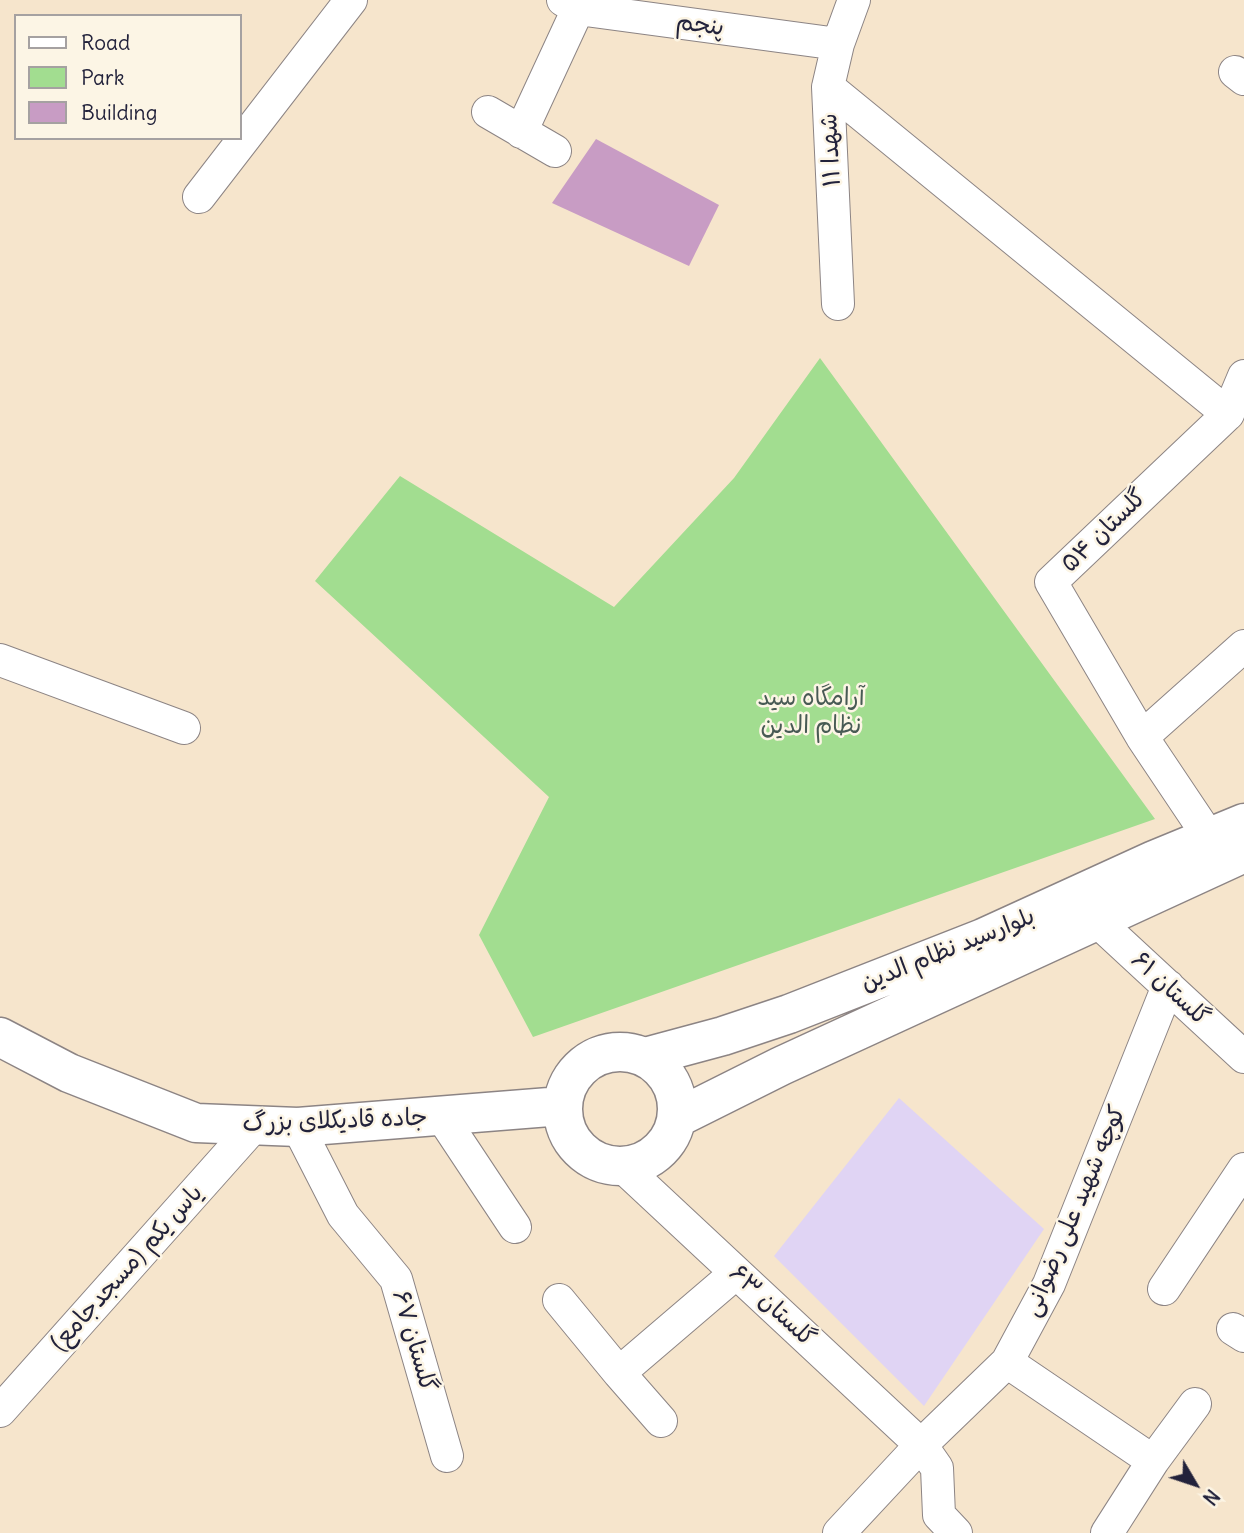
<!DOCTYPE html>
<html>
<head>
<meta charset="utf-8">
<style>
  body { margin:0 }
  #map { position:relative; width:1244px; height:1533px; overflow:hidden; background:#f6e5cc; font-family:Delius,sans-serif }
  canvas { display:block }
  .legend { position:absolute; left:14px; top:14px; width:228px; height:126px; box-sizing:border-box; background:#fcf5e5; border:2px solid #a5a1a1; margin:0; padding:9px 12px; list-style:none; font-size:21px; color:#22223b }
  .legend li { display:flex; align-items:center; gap:14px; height:35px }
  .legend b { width:35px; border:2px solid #a5a1a1 }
  .north { position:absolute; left:1160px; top:1449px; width:70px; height:70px; -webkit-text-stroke:5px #fcf5e5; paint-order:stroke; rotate:129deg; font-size:19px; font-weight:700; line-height:28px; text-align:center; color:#22223b }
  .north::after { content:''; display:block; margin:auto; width:24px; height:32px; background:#22223b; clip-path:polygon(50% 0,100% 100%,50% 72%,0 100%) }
</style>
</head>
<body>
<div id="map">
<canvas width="1244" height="1533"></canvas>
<ul class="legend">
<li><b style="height:9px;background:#fff"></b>Road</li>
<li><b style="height:19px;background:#a2dd90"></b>Park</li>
<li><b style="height:19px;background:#c89cc4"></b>Building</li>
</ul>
<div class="north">N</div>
</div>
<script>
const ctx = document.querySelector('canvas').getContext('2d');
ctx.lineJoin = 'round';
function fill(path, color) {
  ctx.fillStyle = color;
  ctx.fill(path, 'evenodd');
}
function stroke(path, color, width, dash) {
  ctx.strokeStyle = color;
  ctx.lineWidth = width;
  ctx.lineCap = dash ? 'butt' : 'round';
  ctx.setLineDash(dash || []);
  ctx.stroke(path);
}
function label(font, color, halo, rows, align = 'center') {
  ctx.font = font + ' Delius,"Playpen Sans Arabic",sans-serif';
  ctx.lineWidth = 5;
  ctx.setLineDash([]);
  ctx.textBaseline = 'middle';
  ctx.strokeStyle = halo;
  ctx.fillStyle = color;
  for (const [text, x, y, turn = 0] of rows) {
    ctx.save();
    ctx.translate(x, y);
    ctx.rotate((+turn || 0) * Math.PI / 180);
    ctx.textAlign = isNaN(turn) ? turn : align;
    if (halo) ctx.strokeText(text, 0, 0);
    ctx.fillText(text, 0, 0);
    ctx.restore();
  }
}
const built = new Path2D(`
  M 899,1098 L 1044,1229 L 924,1406 L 774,1256 Z`);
const green = new Path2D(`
  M 820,358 L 1155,819 L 533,1037 L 479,935 L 549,797 L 315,581 L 400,476 L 614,607 L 734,478 Z`);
const building = new Path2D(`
  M 596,139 L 719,205 L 689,266 L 552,203 Z`);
const street = new Path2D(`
  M 563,0 L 578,9 L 838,44
  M 1235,72 L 1244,79
  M 828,87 L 1228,414
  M 488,112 L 555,151
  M 521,132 L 578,9
  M 199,197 L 351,0
  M 838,304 L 828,87 L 838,44 L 854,0
  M 0,660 L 184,728
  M 1142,737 L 1051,582 L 1228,414 L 1244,376
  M 1209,837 L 1142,737 L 1244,646
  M 1097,921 L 1244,1057
  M 442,1117 L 515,1227
  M 298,1127 L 343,1215 L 396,1279 L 447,1456
  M 623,1167 L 921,1445 L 937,1468 L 939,1515 L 956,1533
  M 1164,1289 L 1244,1169
  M 559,1300 L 619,1373 L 736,1273
  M 1233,1329 L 1244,1336
  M 1007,1362 L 1153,1461 L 1195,1404
  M 619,1373 L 661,1421
  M 0,1411 L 254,1126
  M 839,1533 L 921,1445 L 1007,1362 L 1049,1284 L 1168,986
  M 1107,1533 L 1153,1461`);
const secondary = new Path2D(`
  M 0,1037 L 69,1073 L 196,1123 L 298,1127 L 562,1106
  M563 1109a57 57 0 1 1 114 0a57 57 0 1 1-114 0Z
  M 645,1057 L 723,1036 L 789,1014 L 983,938 L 1154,860 L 1244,823
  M 677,1118 L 781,1066 L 1244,853`);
const streetNames = [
  ["پنجم",700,25,8],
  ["شهدا ۱۱",831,150,-93],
  ["گلستان ۵۴",1104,531,-44],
  ["بلوارسید نظام الدین",948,950,-22],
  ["گلستان ۶۱",1170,989,43],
  ["جاده قادیکلای بزرگ",335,1121,-2],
  ["کوچه شهید علی رضوانی",1075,1211,-67],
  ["یاس یکم (مسجدجامع)",127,1268,-48],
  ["گلستان ۶۳",772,1306,43],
  ["گلستان ۶۷",414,1341,74]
];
const parkNames = [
  ["آرامگاه سید",811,698],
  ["نظام الدین",811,726]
];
fill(built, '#e0d4f4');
fill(green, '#a2dd90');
fill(building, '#c89cc4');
stroke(street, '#8c8484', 34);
stroke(secondary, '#8c8484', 41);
stroke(street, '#fff', 32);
stroke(secondary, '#fff', 38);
label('24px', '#22223b', '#fcf5e5', streetNames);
label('24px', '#485a54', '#fcf5e5', parkNames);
</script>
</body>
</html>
